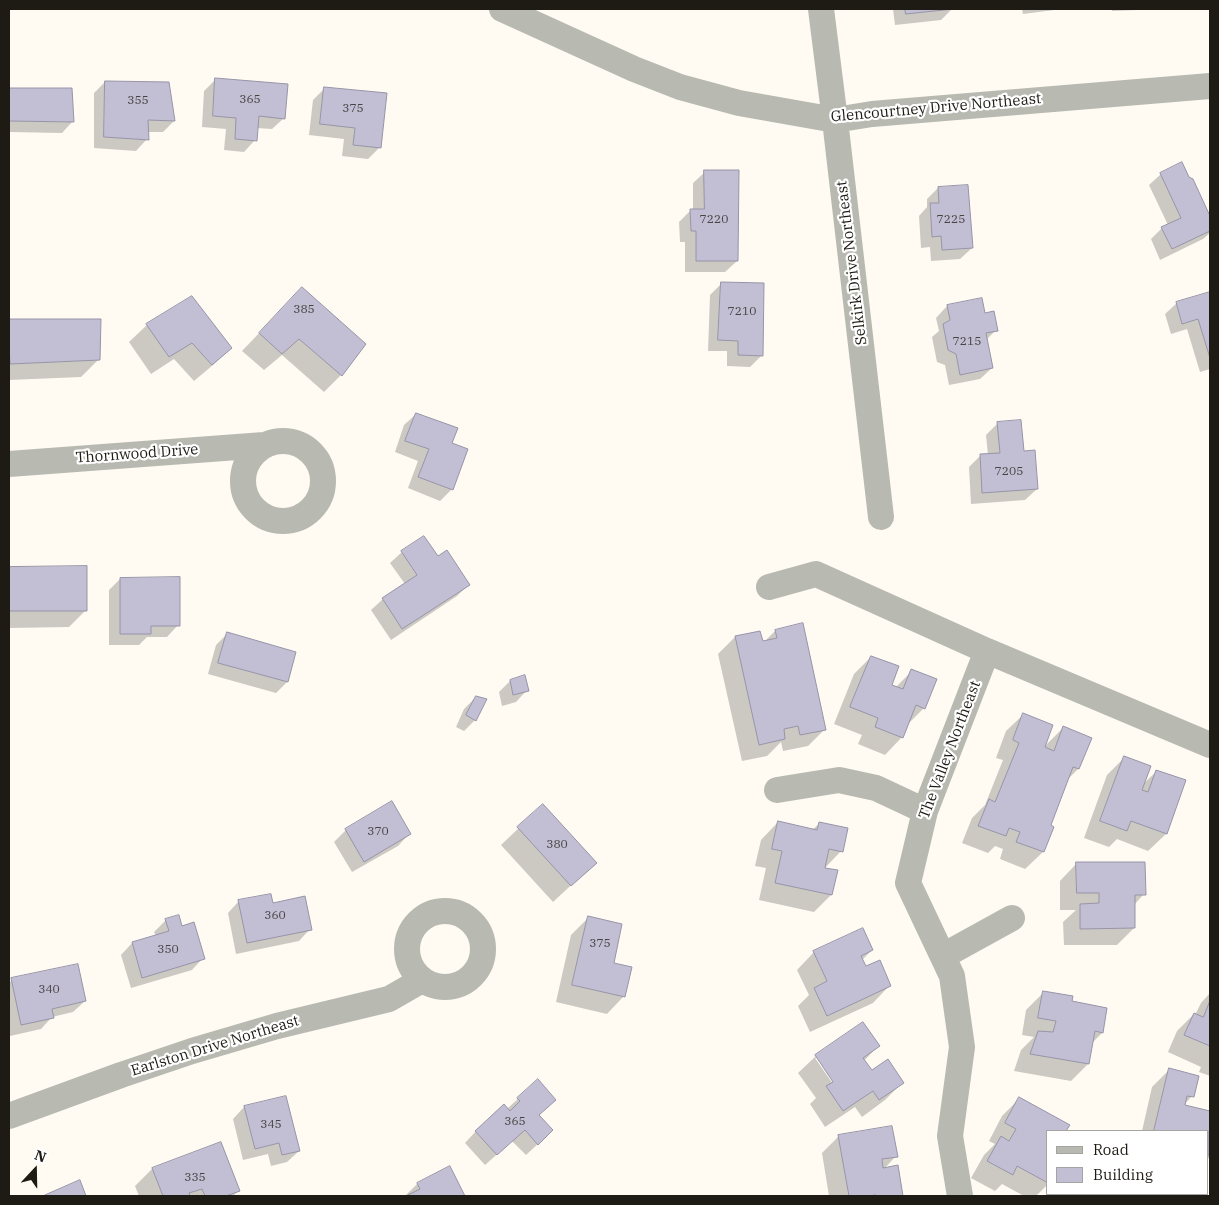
<!DOCTYPE html>
<html>
<head>
<meta charset="utf-8">
<style>
  body { margin:0 }
  #map { position:relative; width:1219px; height:1205px; overflow:hidden; background:#fffbf3; font-family:"IBM Plex Serif",serif }
  canvas { display:block }
  .frame { position:absolute; inset:0; border:10px solid #1e1b14; pointer-events:none }
  .legend { position:absolute; left:1046px; top:1130px; width:162px; height:65px; box-sizing:border-box; background:#fff; border:1px solid #a5a4a1; margin:0; padding:6px 9px; list-style:none; font-size:15px; color:#1e1b14 }
  .legend li { display:flex; align-items:center; gap:10px; height:25px }
  .legend b { width:25px; border:1px solid #a5a4a1 }
  .north { position:absolute; left:10px; top:1145px; width:50px; height:50px; -webkit-text-stroke:4px #fff; paint-order:stroke; rotate:21deg; font-size:14px; font-weight:700; line-height:20px; text-align:center; color:#1e1b14 }
  .north::after { content:''; display:block; margin:auto; width:18px; height:22px; background:#1e1b14; clip-path:polygon(50% 0,100% 100%,50% 72%,0 100%) }
</style>
</head>
<body>
<div id="map">
<canvas width="1219" height="1205"></canvas>
<div class="frame"></div>
<ul class="legend">
<li><b style="height:6px;background:#b8bab1"></b>Road</li>
<li><b style="height:14px;background:#c2bed3"></b>Building</li>
</ul>
<div class="north">N</div>
</div>
<script>
const ctx = document.querySelector('canvas').getContext('2d');
ctx.lineJoin = 'round';
function fill(path, color) {
  ctx.fillStyle = color;
  ctx.fill(path, 'evenodd');
}
function stroke(path, color, width, dash) {
  ctx.strokeStyle = color;
  ctx.lineWidth = width;
  ctx.lineCap = dash ? 'butt' : 'round';
  ctx.setLineDash(dash || []);
  ctx.stroke(path);
}
function label(font, color, halo, rows, align = 'center') {
  ctx.font = font + ' "IBM Plex Serif",serif';
  ctx.lineWidth = 4.5;
  ctx.setLineDash([]);
  ctx.textBaseline = 'middle';
  ctx.strokeStyle = halo;
  ctx.fillStyle = color;
  for (const [text, x, y, turn = 0] of rows) {
    ctx.save();
    ctx.translate(x, y);
    ctx.rotate((+turn || 0) * Math.PI / 180);
    ctx.textAlign = isNaN(turn) ? turn : align;
    if (halo) ctx.strokeText(text, 0, 0);
    ctx.fillText(text, 0, 0);
    ctx.restore();
  }
}
const shadow = new Path2D(`
  M 893,9 L 952,9 L 941,20 L 895,25 Z
  M 1022,9 L 1062,9 L 1023,14 Z
  M 1112,9 L 1164,9 L 1112,11 Z
  M 216,79 L 284,118 L 272,129 L 256,128 L 255,140 L 244,152 L 224,150 L 226,129 L 202,127 L 204,91 Z
  M 105,82 L 174,121 L 163,132 L 147,132 L 147,139 L 136,151 L 94,148 L 94,93 Z
  M 325,88 L 380,147 L 368,159 L 342,156 L 344,139 L 309,135 L 313,100 Z
  M 9,89 L 71,89 L 73,121 L 62,133 L 9,132 Z
  M 705,172 L 737,261 L 725,272 L 685,272 L 685,242 L 680,242 L 679,222 L 691,210 L 693,210 L 693,183 Z
  M 1161,174 L 1192,180 L 1210,218 L 1210,233 L 1203,239 L 1160,260 L 1151,239 L 1162,228 L 1168,225 L 1149,185 Z
  M 938,188 L 972,248 L 960,259 L 931,261 L 930,247 L 921,248 L 919,216 L 927,207 L 927,199 Z
  M 722,283 L 762,355 L 750,367 L 727,366 L 727,351 L 708,351 L 710,295 Z
  M 1210,293 L 1210,369 L 1200,372 L 1187,329 L 1171,334 L 1165,314 L 1177,303 Z
  M 192,297 L 230,348 L 213,365 L 194,381 L 174,359 L 151,374 L 129,342 L 147,325 Z
  M 285,306 L 341,375 L 324,392 L 282,355 L 264,370 L 242,351 Z
  M 947,306 L 984,314 L 996,330 L 986,340 L 992,368 L 980,379 L 949,385 L 945,365 L 937,362 L 932,337 L 939,331 L 936,318 Z
  M 9,320 L 99,320 L 98,360 L 81,377 L 9,380 Z
  M 416,414 L 450,444 L 452,489 L 440,501 L 408,488 L 418,461 L 395,452 L 404,425 Z
  M 998,423 L 1023,452 L 1037,489 L 1025,500 L 971,504 L 969,467 L 980,456 L 988,455 L 986,435 Z
  M 402,552 L 437,558 L 469,584 L 457,596 L 391,640 L 371,610 L 383,599 L 405,584 L 390,563 Z
  M 9,568 L 85,568 L 86,610 L 69,627 L 9,628 Z
  M 120,579 L 178,625 L 167,637 L 147,637 L 139,645 L 109,645 L 109,590 Z
  M 775,631 L 825,729 L 808,746 L 783,751 L 781,742 L 767,756 L 742,761 L 718,654 L 735,637 L 762,642 L 764,642 Z
  M 227,634 L 295,653 L 287,682 L 276,693 L 208,674 L 216,645 Z
  M 871,657 L 890,686 L 895,688 L 912,671 L 924,708 L 907,725 L 902,737 L 885,755 L 858,744 L 862,735 L 834,724 L 854,674 Z
  M 510,681 L 527,690 L 516,702 L 502,706 L 499,692 Z
  M 476,697 L 475,720 L 464,731 L 456,727 L 464,709 Z
  M 1024,714 L 1043,748 L 1063,728 L 1090,739 L 1078,769 L 1067,780 L 1049,826 L 1052,827 L 1043,852 L 1025,869 L 1000,859 L 1003,849 L 995,846 L 988,853 L 962,843 L 972,818 L 985,805 L 1003,760 L 996,758 L 1006,731 Z
  M 1124,758 L 1142,785 L 1157,771 L 1185,781 L 1166,834 L 1148,851 L 1117,839 L 1109,847 L 1084,838 L 1107,775 Z
  M 391,803 L 409,834 L 398,846 L 352,872 L 334,842 L 346,830 Z
  M 543,805 L 595,863 L 553,902 L 501,845 Z
  M 778,822 L 812,830 L 819,824 L 841,851 L 824,869 L 831,895 L 814,912 L 759,900 L 766,868 L 755,866 L 761,840 Z
  M 1077,863 L 1144,894 L 1134,905 L 1134,928 L 1117,945 L 1064,945 L 1063,922 L 1076,910 L 1060,910 L 1060,881 Z
  M 239,901 L 272,904 L 310,929 L 299,941 L 236,954 L 228,913 Z
  M 588,918 L 612,964 L 624,996 L 607,1014 L 556,1002 L 571,935 Z
  M 166,920 L 182,928 L 203,958 L 192,970 L 131,988 L 121,955 L 132,943 L 156,936 L 154,932 Z
  M 872,950 L 862,960 L 866,968 L 890,985 L 873,1003 L 810,1032 L 798,1006 L 809,995 L 797,970 L 814,952 Z
  M 12,980 L 85,1001 L 73,1012 L 52,1017 L 41,1029 L 10,1036 L 9,1030 L 9,983 Z
  M 1044,992 L 1070,1002 L 1102,1033 L 1092,1043 L 1088,1064 L 1071,1081 L 1014,1071 L 1021,1050 L 1034,1037 L 1022,1035 L 1026,1010 Z
  M 1210,993 L 1210,1076 L 1199,1072 L 1201,1067 L 1168,1052 L 1177,1031 L 1194,1014 L 1195,1015 L 1201,1003 Z
  M 863,1024 L 878,1046 L 864,1061 L 871,1071 L 902,1083 L 885,1100 L 862,1117 L 855,1107 L 825,1127 L 810,1104 L 816,1098 L 798,1073 L 816,1056 ZM 815,1058 L 818,1058 L 837,1086 L 835,1087 Z
  M 1169,1070 L 1192,1096 L 1183,1106 L 1210,1112 L 1210,1156 L 1208,1159 L 1208,1131 L 1142,1131 L 1152,1087 Z
  M 537,1081 L 538,1115 L 540,1142 L 526,1155 L 512,1141 L 485,1165 L 465,1143 L 476,1131 L 507,1109 Z
  M 285,1097 L 299,1151 L 287,1162 L 271,1166 L 268,1154 L 243,1160 L 233,1119 L 244,1107 Z
  M 1020,1098 L 1068,1125 L 1065,1131 L 1048,1131 L 1048,1184 L 1036,1196 L 1024,1196 L 1002,1184 L 995,1191 L 971,1178 L 984,1155 L 995,1144 L 989,1141 L 1002,1116 Z
  M 839,1136 L 896,1156 L 884,1169 L 897,1167 L 902,1196 L 829,1196 L 822,1153 Z
  M 449,1168 L 463,1196 L 406,1196 L 406,1195 L 417,1184 Z
  M 152,1169 L 238,1191 L 233,1196 L 139,1196 L 135,1186 Z
  M 1127,1194 L 1183,1194 L 1182,1196 L 1126,1196 Z`);
const building = new Path2D(`
  M 905,9 L 953,9 L 906,14 Z
  M 215,78 L 288,84 L 285,119 L 259,116 L 257,141 L 235,139 L 236,118 L 213,116 Z
  M 105,81 L 169,82 L 175,121 L 148,120 L 149,140 L 104,137 Z
  M 324,87 L 387,93 L 381,148 L 353,145 L 355,128 L 320,124 Z
  M 9,88 L 72,88 L 74,122 L 9,121 Z
  M 1182,162 L 1189,177 L 1193,179 L 1210,216 L 1210,231 L 1172,249 L 1161,227 L 1181,218 L 1160,173 Z
  M 704,170 L 739,170 L 738,261 L 696,261 L 696,231 L 691,231 L 690,209 L 704,209 Z
  M 968,185 L 973,248 L 942,250 L 941,236 L 932,237 L 930,203 L 939,203 L 938,187 Z
  M 721,282 L 764,283 L 763,356 L 738,355 L 738,341 L 718,340 Z
  M 302,287 L 366,344 L 342,376 L 299,339 L 282,354 L 259,333 Z
  M 1210,292 L 1210,358 L 1198,319 L 1182,324 L 1176,302 Z
  M 192,296 L 232,348 L 212,365 L 192,343 L 169,357 L 146,324 Z
  M 982,298 L 985,313 L 994,311 L 998,331 L 986,333 L 993,368 L 960,375 L 956,354 L 948,350 L 943,324 L 950,320 L 947,305 Z
  M 9,319 L 101,319 L 100,360 L 10,364 L 9,347 Z
  M 416,413 L 458,428 L 452,443 L 468,449 L 453,490 L 418,477 L 429,449 L 405,441 Z
  M 1021,420 L 1024,451 L 1035,450 L 1038,489 L 982,493 L 980,454 L 1000,453 L 997,422 Z
  M 424,536 L 438,556 L 447,550 L 470,585 L 402,629 L 382,598 L 417,575 L 401,551 Z
  M 87,566 L 87,611 L 9,611 L 9,567 Z
  M 180,577 L 180,626 L 151,626 L 151,634 L 120,634 L 120,578 Z
  M 803,623 L 826,730 L 800,735 L 798,726 L 784,729 L 785,739 L 759,745 L 735,636 L 760,631 L 763,641 L 777,638 L 775,630 Z
  M 227,632 L 296,652 L 288,682 L 218,663 Z
  M 871,656 L 899,666 L 892,685 L 903,689 L 911,669 L 937,679 L 925,709 L 916,705 L 903,738 L 875,727 L 878,718 L 850,707 Z
  M 525,675 L 529,691 L 513,695 L 510,680 Z
  M 476,696 L 487,699 L 476,721 L 466,715 Z
  M 1023,713 L 1053,725 L 1045,747 L 1054,751 L 1063,726 L 1092,738 L 1079,769 L 1073,767 L 1051,825 L 1054,827 L 1044,852 L 1016,842 L 1020,832 L 1009,828 L 1006,836 L 978,826 L 989,799 L 995,802 L 1019,743 L 1013,740 Z
  M 1124,756 L 1151,766 L 1142,790 L 1148,792 L 1156,770 L 1186,780 L 1167,834 L 1131,821 L 1127,831 L 1100,821 Z
  M 392,801 L 411,834 L 364,862 L 345,829 Z
  M 543,804 L 597,863 L 571,886 L 517,827 Z
  M 778,821 L 817,830 L 819,822 L 848,828 L 843,852 L 829,849 L 825,868 L 838,870 L 832,895 L 775,883 L 782,851 L 772,849 Z
  M 1076,862 L 1145,862 L 1146,895 L 1135,895 L 1135,928 L 1080,929 L 1080,904 L 1099,903 L 1099,893 L 1077,893 Z
  M 271,894 L 273,903 L 305,896 L 312,930 L 247,943 L 238,900 Z
  M 179,915 L 182,926 L 194,922 L 205,959 L 142,978 L 132,942 L 169,931 L 165,919 Z
  M 588,916 L 622,924 L 614,963 L 632,967 L 625,997 L 572,985 Z
  M 863,928 L 873,950 L 861,956 L 866,966 L 880,960 L 891,986 L 827,1016 L 814,988 L 827,981 L 813,951 Z
  M 78,964 L 86,1001 L 52,1009 L 54,1018 L 21,1025 L 11,978 Z
  M 1043,991 L 1073,996 L 1072,1001 L 1107,1008 L 1103,1033 L 1095,1031 L 1089,1064 L 1030,1054 L 1038,1031 L 1053,1032 L 1056,1021 L 1038,1018 Z
  M 1210,1001 L 1210,1046 L 1184,1035 L 1194,1013 L 1203,1017 Z
  M 863,1022 L 880,1046 L 863,1058 L 872,1070 L 888,1059 L 904,1083 L 879,1100 L 873,1091 L 843,1111 L 826,1086 L 833,1082 L 815,1055 Z
  M 1169,1068 L 1199,1076 L 1194,1097 L 1187,1096 L 1185,1105 L 1210,1111 L 1210,1155 L 1208,1155 L 1208,1131 L 1154,1131 Z
  M 538,1079 L 556,1100 L 539,1115 L 553,1130 L 538,1145 L 525,1130 L 497,1155 L 475,1131 L 504,1104 L 510,1111 L 520,1101 L 517,1098 Z
  M 286,1096 L 300,1151 L 282,1155 L 279,1143 L 255,1149 L 244,1106 Z
  M 1019,1097 L 1070,1125 L 1066,1131 L 1048,1131 L 1048,1183 L 1017,1166 L 1013,1175 L 987,1161 L 1001,1136 L 1009,1141 L 1016,1129 L 1005,1123 Z
  M 892,1126 L 898,1157 L 882,1159 L 883,1168 L 898,1165 L 903,1196 L 876,1196 L 876,1195 L 868,1196 L 849,1196 L 838,1135 Z
  M 221,1142 L 240,1191 L 226,1196 L 205,1196 L 202,1189 L 189,1193 L 190,1196 L 163,1196 L 152,1168 Z
  M 450,1166 L 465,1196 L 406,1196 L 420,1189 L 417,1183 Z
  M 80,1180 L 86,1196 L 43,1196 Z
  M 1157,1194 L 1184,1194 L 1183,1196 L 1157,1196 L 1158,1194 Z`);
const street = new Path2D(`
  M 502,9 L 634,69 L 680,87 L 739,103 L 835,120 L 872,114 L 1210,86
  M 821,9 L 835,120 L 881,517
  M243 481a40 40 0 1 1 80 0a40 40 0 1 1-80 0Z
  M 9,464 L 264,445
  M 769,587 L 816,574 L 987,651 L 1210,745
  M 777,790 L 839,780 L 876,788 L 925,811
  M407 949a38 38 0 1 1 76 0a38 38 0 1 1-76 0Z
  M 943,956 L 1012,918
  M 9,1116 L 121,1075 L 192,1051 L 277,1026 L 389,999 L 422,980
  M 960,1196 L 950,1136 L 962,1047 L 952,976 L 908,883 L 925,811 L 987,651`);
const numberNames = [
  ["365",250,100],
  ["355",138,101],
  ["375",353,109],
  ["7220",714,220],
  ["7225",951,220],
  ["385",304,310],
  ["7210",742,312],
  ["7215",967,342],
  ["7205",1009,472],
  ["370",378,832],
  ["380",557,845],
  ["360",275,916],
  ["375",600,944],
  ["350",168,950],
  ["340",49,990],
  ["365",515,1122],
  ["345",271,1125],
  ["335",195,1178]
];
const streetNames = [
  ["Glencourtney Drive Northeast",936,108,-5],
  ["Selkirk Drive Northeast",852,263,-97],
  ["Thornwood Drive",137,454,-4],
  ["The Valley Northeast",950,750,-69],
  ["Earlston Drive Northeast",215,1046,-17]
];
fill(shadow, '#0003');
fill(building, '#c2bed3');
stroke(building, '#9794a8', 1);
stroke(street, '#b8bab1', 26);
label('12px', '#474444', null, numberNames);
label('15px', '#1e1b14', '#fff', streetNames);
</script>
</body>
</html>
